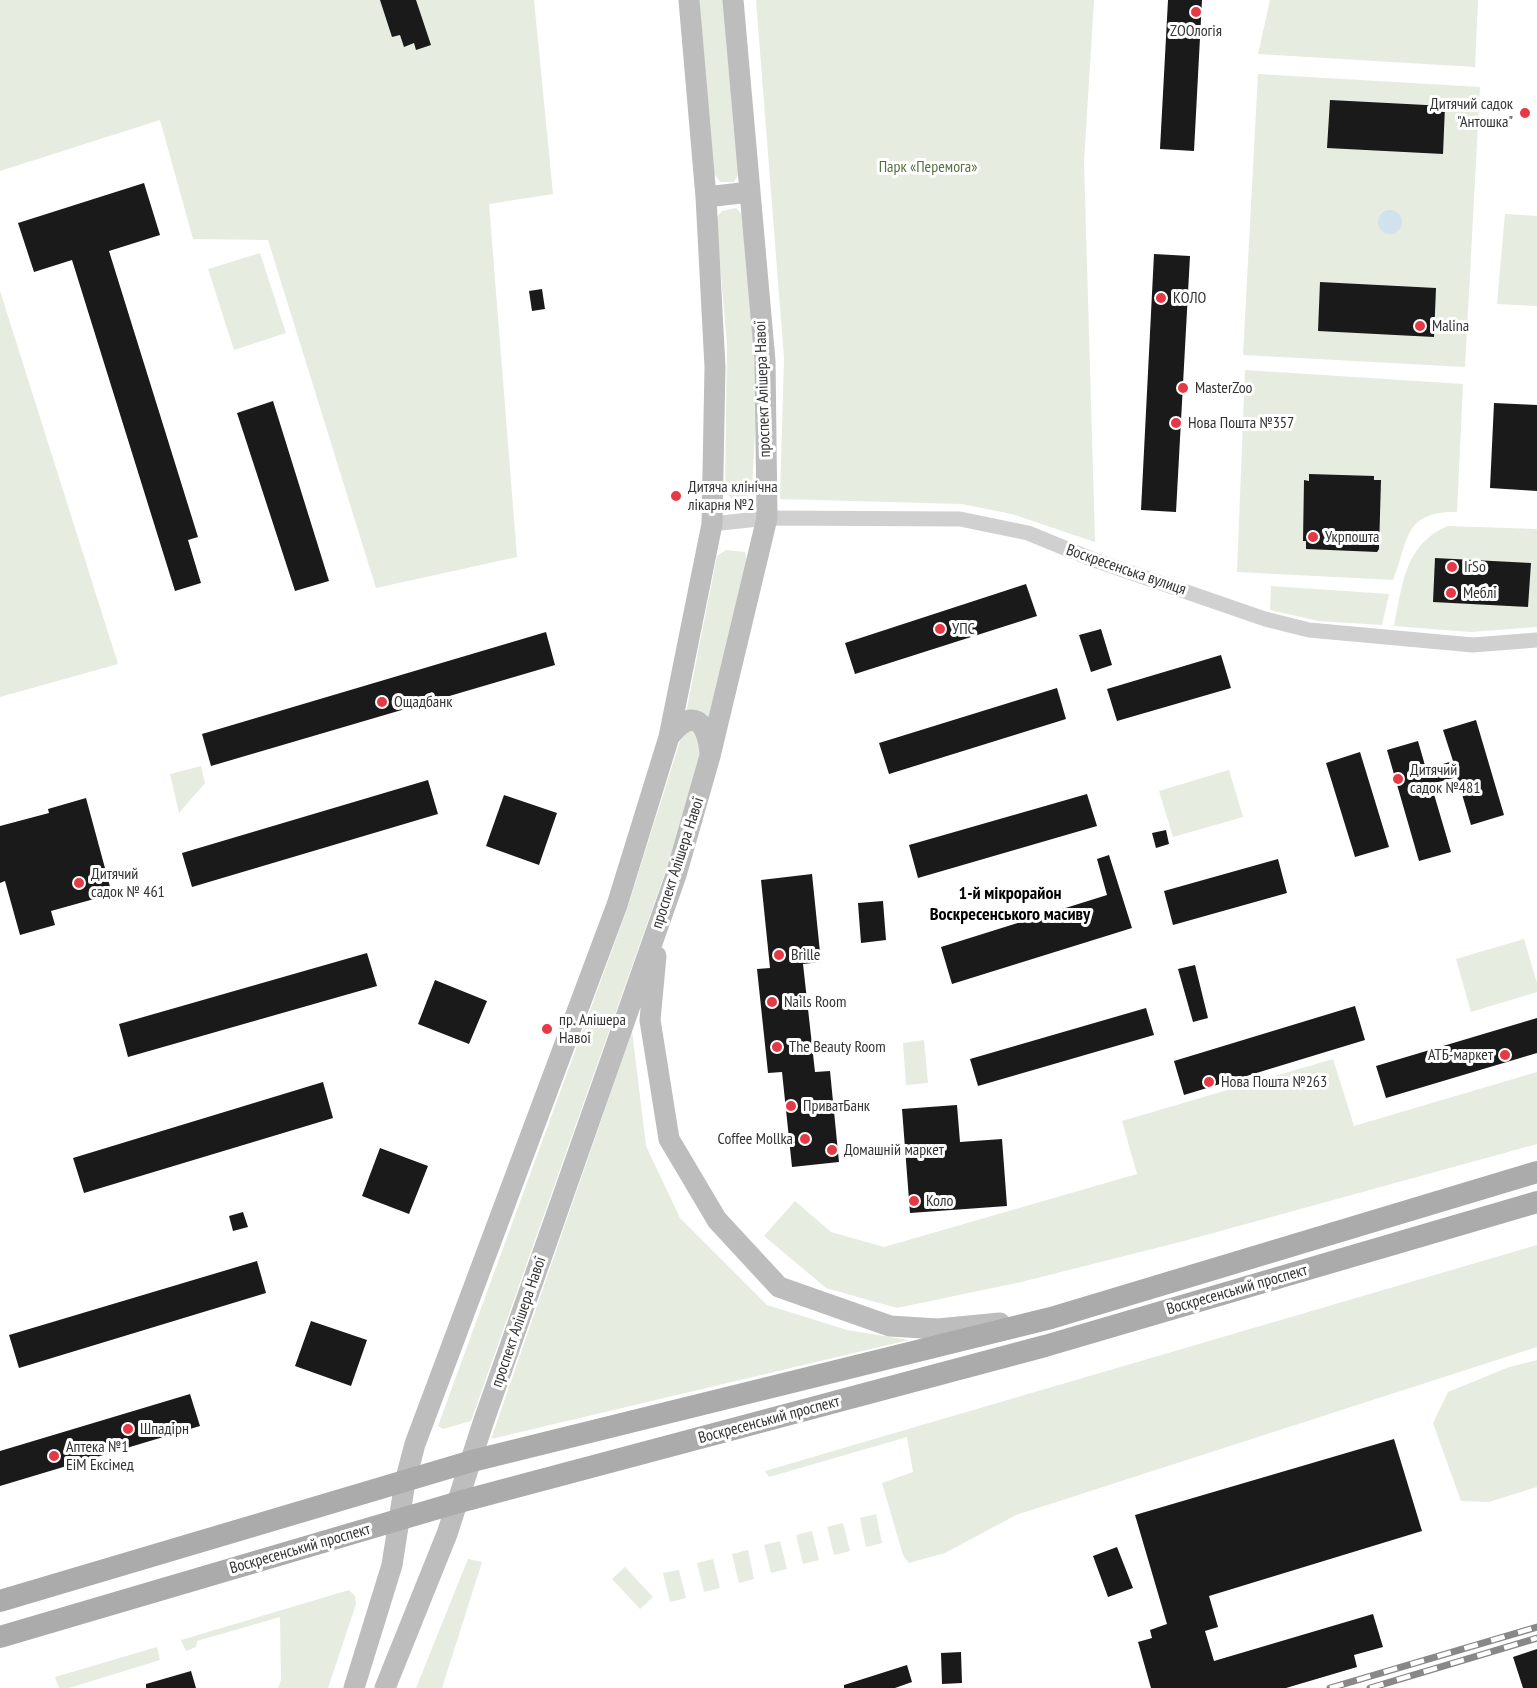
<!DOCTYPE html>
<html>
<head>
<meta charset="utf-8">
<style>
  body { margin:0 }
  canvas { display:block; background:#fff }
</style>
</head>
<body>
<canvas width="1537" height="1688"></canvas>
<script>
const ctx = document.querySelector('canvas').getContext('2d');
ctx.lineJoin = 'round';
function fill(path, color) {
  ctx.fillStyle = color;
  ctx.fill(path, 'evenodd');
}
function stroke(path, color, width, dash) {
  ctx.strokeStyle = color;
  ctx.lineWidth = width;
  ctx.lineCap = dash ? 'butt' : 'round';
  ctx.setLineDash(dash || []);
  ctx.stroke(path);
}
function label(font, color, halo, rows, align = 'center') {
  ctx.font = font + ' "PT Sans Narrow",sans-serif';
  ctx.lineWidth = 6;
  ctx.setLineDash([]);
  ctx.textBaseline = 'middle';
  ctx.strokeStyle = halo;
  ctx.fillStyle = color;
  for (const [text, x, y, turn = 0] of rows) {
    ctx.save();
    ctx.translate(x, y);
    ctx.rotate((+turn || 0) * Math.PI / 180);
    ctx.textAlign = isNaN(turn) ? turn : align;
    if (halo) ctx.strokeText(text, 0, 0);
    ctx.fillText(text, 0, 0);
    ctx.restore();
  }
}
const green = new Path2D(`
  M 0,0 L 534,0 L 553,194 L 489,204 L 517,557 L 376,588 L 268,240 L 193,239 L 160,120 L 0,171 Z
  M 699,0 L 726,0 L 739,173 L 734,182 L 720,182 L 713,172 Z
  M 756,0 L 1094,0 L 1084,161 L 1095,542 L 1012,514 L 962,504 L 780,499 L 784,358 Z
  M 1270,0 L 1478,0 L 1475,67 L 1258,54 Z
  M 1258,74 L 1480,87 L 1465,367 L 1243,355 Z
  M 736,208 L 744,217 L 757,392 L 752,491 L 744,499 L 732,499 L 725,491 L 727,345 L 716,218 L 722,211 Z
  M 1505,214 L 1537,216 L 1537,306 L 1497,304 Z
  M 260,253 L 286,333 L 234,350 L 208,269 Z
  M 0,291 L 118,664 L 0,697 Z
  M 1245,370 L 1463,384 L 1457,512 C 1402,511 1409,542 1393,580 L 1237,572 Z
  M 1447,526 L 1537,529 L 1537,627 L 1470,632 L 1394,626 C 1403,583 1404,546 1447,526 Z
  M 726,550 L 745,552 L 747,564 L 699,777 L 471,1421 L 443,1429 L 438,1426 L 626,912 L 681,738 L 717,556 Z
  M 1271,586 L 1389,594 L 1382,625 L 1318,621 L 1270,610 Z
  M 201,766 L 205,783 L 179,813 L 170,774 Z
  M 1229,770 L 1243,817 L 1173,837 L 1159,791 Z
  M 1524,939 L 1537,983 L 1537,992 L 1471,1012 L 1456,959 Z
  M 632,1031 L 646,1146 L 680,1218 L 767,1305 L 847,1330 L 909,1340 L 491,1439 Z
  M 924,1040 L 928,1083 L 906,1085 L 903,1043 Z
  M 1333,1059 L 1354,1126 L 1537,1072 L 1537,1144 L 1184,1241 L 1021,1282 L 897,1308 L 826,1288 L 764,1236 L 795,1201 L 831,1232 L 884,1247 L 1137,1174 L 1122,1121 Z
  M 1537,1245 L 1537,1347 L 1016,1515 L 945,1553 L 909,1563 L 903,1555 L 882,1483 L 913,1472 L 907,1437 L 769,1477 L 765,1471 Z
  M 1537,1360 L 1537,1487 L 1489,1502 L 1461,1501 L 1433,1423 L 1448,1392 L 1509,1367 Z
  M 876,1514 L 882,1543 L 866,1547 L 860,1518 Z
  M 843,1523 L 850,1551 L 834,1555 L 827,1527 Z
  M 812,1531 L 819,1560 L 803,1564 L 796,1535 Z
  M 780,1541 L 787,1569 L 771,1573 L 764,1545 Z
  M 748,1550 L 754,1579 L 739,1583 L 732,1554 Z
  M 468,1559 L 482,1562 L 442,1688 L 416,1688 Z
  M 713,1559 L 720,1588 L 704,1592 L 697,1563 Z
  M 625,1567 L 653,1597 L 640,1609 L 612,1579 Z
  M 679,1570 L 686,1598 L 670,1602 L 663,1573 Z
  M 349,1590 L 355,1596 L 356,1604 L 328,1688 L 278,1688 L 281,1680 L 280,1617 L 197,1641 L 196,1647 L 186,1651 L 181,1640 Z
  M 157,1647 L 160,1660 L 69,1688 L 59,1688 L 55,1677 Z`);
const water = new Path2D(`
  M1378 222a12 12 0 1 1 24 0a12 12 0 1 1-24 0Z`);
const building = new Path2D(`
  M 380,0 L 416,0 L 431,45 L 416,50 L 414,43 L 404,47 L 400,35 L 392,37 Z
  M 1168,0 L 1202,0 L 1194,151 L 1160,149 Z
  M 1330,100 L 1445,106 L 1443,154 L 1327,148 Z
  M 144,183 L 160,235 L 109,251 L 198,537 L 188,540 L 201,583 L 175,591 L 72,260 L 34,272 L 18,223 Z
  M 1154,254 L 1190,256 L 1176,512 L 1141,510 Z
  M 1320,282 L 1436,288 L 1434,337 L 1318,331 Z
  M 542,289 L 545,309 L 532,311 L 529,291 Z
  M 273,401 L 329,581 L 295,591 L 237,413 Z
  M 1494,403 L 1537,405 L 1537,491 L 1490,488 Z
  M 1309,474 L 1374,476 L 1374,480 L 1381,480 L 1379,549 L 1377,552 L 1306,549 L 1306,541 L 1303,541 L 1304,480 L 1309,481 Z
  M 1435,558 L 1531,563 L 1528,607 L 1433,602 Z
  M 1026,584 L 1037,616 L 855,674 L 845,643 Z
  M 1101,629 L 1112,665 L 1091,672 L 1079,635 Z
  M 546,632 L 555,665 L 211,766 L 202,734 Z
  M 1221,655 L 1231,688 L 1117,721 L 1107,689 Z
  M 1057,688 L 1066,719 L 889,774 L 879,743 Z
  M 1476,720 L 1504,815 L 1471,825 L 1457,777 L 1431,784 L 1451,852 L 1419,861 L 1387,750 L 1418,741 L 1426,769 L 1453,761 L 1443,730 Z
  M 1360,752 L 1389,847 L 1355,857 L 1326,763 Z
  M 428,780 L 438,814 L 192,887 L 182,853 Z
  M 1087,794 L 1097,826 L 918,878 L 909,845 Z
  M 504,795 L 557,813 L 539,865 L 486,846 Z
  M 86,798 L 112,894 L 51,911 L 55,925 L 20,935 L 5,881 L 0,883 L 0,826 L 49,813 L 48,809 Z
  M 1166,830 L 1169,844 L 1156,848 L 1152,833 Z
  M 1109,855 L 1132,928 L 952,984 L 941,947 L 1107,895 L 1097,859 Z
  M 1278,859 L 1287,893 L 1173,925 L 1164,891 Z
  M 812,874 L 821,962 L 803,964 L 815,1072 L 830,1071 L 839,1162 L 792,1167 L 782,1072 L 768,1073 L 757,969 L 770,968 L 761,880 Z
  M 883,901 L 886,940 L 861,943 L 858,903 Z
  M 367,953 L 377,986 L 128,1057 L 119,1024 Z
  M 1195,965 L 1208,1018 L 1193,1022 L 1178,969 Z
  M 435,980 L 487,1001 L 469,1044 L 418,1024 Z
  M 1355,1006 L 1365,1040 L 1184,1095 L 1174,1061 Z
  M 1146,1008 L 1154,1035 L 978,1086 L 970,1059 Z
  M 1537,1018 L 1537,1053 L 1386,1098 L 1376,1066 Z
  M 323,1082 L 333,1118 L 84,1193 L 73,1158 Z
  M 957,1105 L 960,1142 L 1002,1139 L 1007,1206 L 910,1213 L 902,1109 Z
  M 380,1148 L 428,1166 L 409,1214 L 362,1196 Z
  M 243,1212 L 248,1227 L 233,1231 L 229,1216 Z
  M 257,1261 L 266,1293 L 19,1368 L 9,1335 Z
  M 311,1321 L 367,1340 L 351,1386 L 295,1366 Z
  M 190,1394 L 200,1426 L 0,1486 L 0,1451 Z
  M 1394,1439 L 1422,1531 L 1209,1596 L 1218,1627 L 1205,1631 L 1214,1661 L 1373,1614 L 1383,1647 L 1354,1655 L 1357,1667 L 1286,1688 L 1151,1688 L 1138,1642 L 1152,1638 L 1150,1630 L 1167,1624 L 1135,1515 Z
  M 1117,1547 L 1133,1588 L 1108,1597 L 1093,1556 Z
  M 1537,1649 L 1537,1688 L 1523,1688 L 1513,1657 Z
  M 961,1652 L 962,1683 L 942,1684 L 941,1653 Z
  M 907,1665 L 912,1682 L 895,1688 L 844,1688 L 844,1685 Z
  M 191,1671 L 196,1688 L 146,1688 L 146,1684 Z`);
const street = new Path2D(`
  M 712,524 L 767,518 L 960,519 L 1028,533 L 1094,560 L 1265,619 L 1309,630 L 1473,645 L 1537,640`);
const secondary = new Path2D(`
  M 706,197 L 750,192
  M 669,737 C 692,707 707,720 710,753
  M 656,956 L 650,1020 L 669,1139 L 717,1220 L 779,1287 L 890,1326 L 938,1329 L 1000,1323
  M 354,1688 L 392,1565 L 405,1482 L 415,1444 L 617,905 L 669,737 L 712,524 L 715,367 L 706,197 L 689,0
  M 385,1688 L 447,1534 L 483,1423 L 676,875 L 710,756 L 767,518 L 765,361 L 733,0`);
const primary = new Path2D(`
  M 0,1601 L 472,1461 L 1051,1318 L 1537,1172
  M 0,1637 L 459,1502 L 1045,1346 L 1537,1202`);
const rail = new Path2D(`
  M 1330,1688 L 1537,1627
  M 1370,1688 L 1537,1638`);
const markers = [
  [1196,12,6,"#e63946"],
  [1525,113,6,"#e63946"],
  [1161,298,6,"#e63946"],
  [1420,326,6,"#e63946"],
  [1183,388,6,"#e63946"],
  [1176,423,6,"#e63946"],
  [676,496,6,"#e63946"],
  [1313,537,6,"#e63946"],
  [1452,567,6,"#e63946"],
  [1451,593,6,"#e63946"],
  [940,629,6,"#e63946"],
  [382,702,6,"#e63946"],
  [1398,779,6,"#e63946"],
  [79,883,6,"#e63946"],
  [779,955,6,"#e63946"],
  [772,1002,6,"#e63946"],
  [547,1029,6,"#e63946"],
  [777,1047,6,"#e63946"],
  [1505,1055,6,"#e63946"],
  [1209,1082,6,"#e63946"],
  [791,1106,6,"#e63946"],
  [805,1139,6,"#e63946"],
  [832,1150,6,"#e63946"],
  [914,1201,6,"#e63946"],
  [128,1429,6,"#e63946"],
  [54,1456,6,"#e63946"]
];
const poiNames = [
  ["ZООлогія",1196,31,"center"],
  ["Дитячий садок",1513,104,"right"],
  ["\"Антошка\"",1513,122,"right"],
  ["КОЛО",1173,298],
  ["Malina",1432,326],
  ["MasterZoo",1195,388],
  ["Нова Пошта №357",1188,423],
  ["Дитяча клінічна",688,487],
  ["лікарня №2",688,505],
  ["Укрпошта",1325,537],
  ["IrSo",1464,567],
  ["Меблі",1463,593],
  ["УПС",952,629],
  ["Ощадбанк",394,702],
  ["Дитячий",1410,770],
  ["садок №481",1410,788],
  ["Дитячий",91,874],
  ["садок № 461",91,892],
  ["Brille",791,955],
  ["Nails Room",784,1002],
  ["пр. Алішера",559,1020],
  ["Навої",559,1038],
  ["The Beauty Room",789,1047],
  ["АТБ-маркет",1493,1055,"right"],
  ["Нова Пошта №263",1221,1082],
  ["ПриватБанк",803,1106],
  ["Coffee Mollka",793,1139,"right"],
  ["Домашній маркет",844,1150],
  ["Коло",926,1201],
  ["Шпадірн",140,1429],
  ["Аптека №1",66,1447],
  ["EiM Ексімед",66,1465]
];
const parkNames = [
  ["Парк «Перемога»",928,167]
];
const streetNames = [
  ["проспект Алішера Навої",763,389,-92],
  ["Воскресенська вулиця",1126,570,19],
  ["проспект Алішера Навої",678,863,-72],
  ["Воскресенський проспект",1237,1290,-16],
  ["проспект Алішера Навої",519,1322,-71],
  ["Воскресенський проспект",769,1420,-15],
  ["Воскресенський проспект",300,1549,-16]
];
const neighbourhoodNames = [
  ["1-й мікрорайон",1010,894],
  ["Воскресенського масиву",1010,915]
];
fill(green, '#e6ecdf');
fill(water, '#cfe2ee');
fill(building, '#1a1a1a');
stroke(street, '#d0d0d0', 15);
stroke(secondary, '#bdbdbd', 21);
stroke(primary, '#ababab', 22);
stroke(rail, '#888', 7);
stroke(rail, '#fff', 4.5, [14]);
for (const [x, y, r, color] of markers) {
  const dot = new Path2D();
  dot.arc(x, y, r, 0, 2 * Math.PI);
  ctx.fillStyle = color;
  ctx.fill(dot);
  stroke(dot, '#fff', 2);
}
label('16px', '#333', '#fff', poiNames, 'left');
label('16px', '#56703f', '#fff', parkNames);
label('16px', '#333', '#fff', streetNames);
label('bold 18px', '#000', '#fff', neighbourhoodNames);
</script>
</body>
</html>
